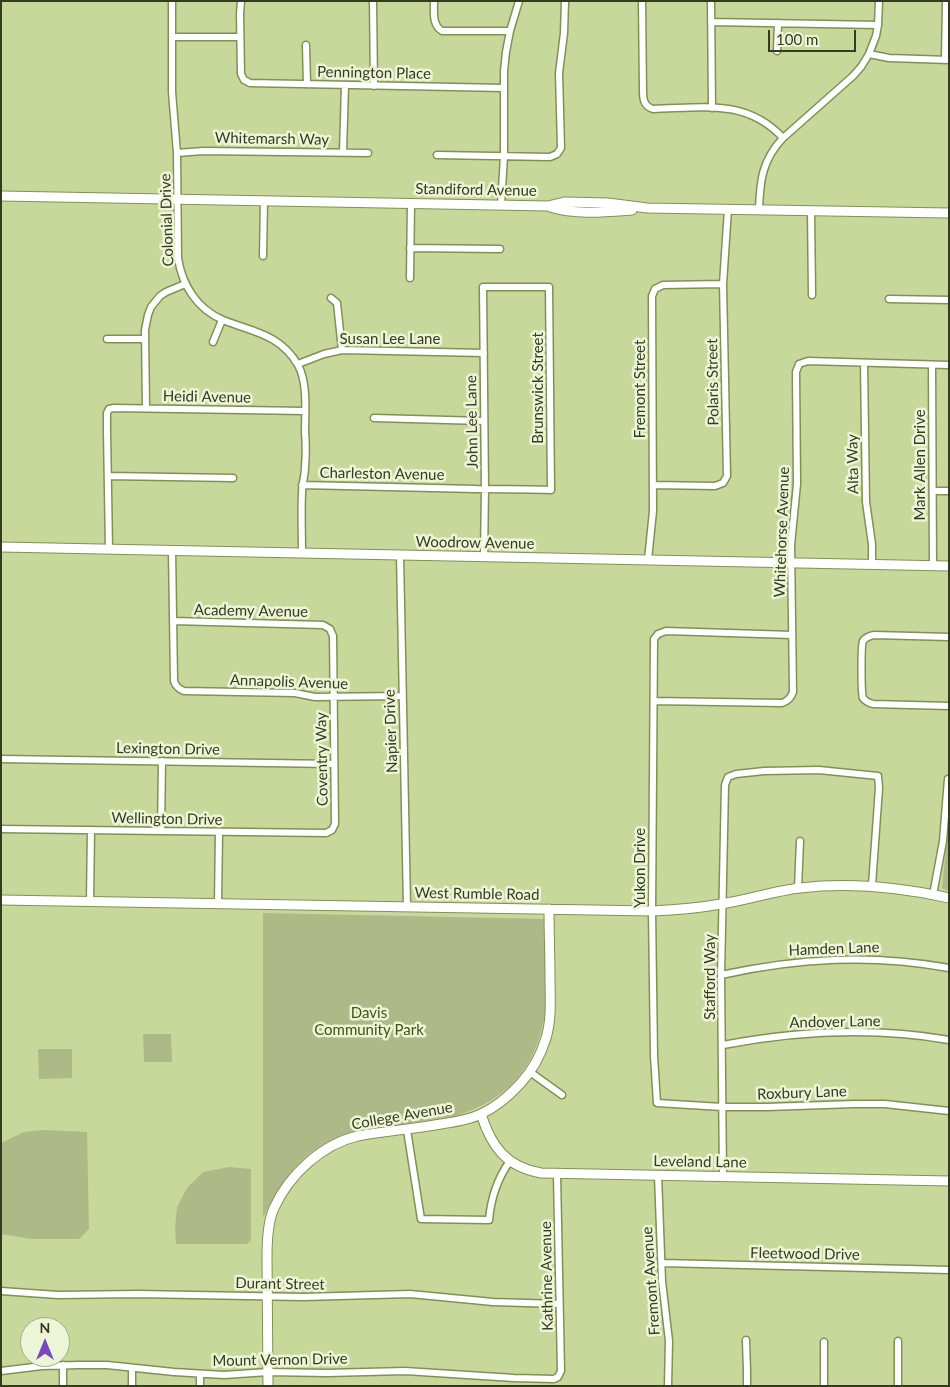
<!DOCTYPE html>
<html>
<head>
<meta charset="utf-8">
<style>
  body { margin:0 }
  #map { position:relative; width:950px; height:1387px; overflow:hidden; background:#c8d89a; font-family:Lato,sans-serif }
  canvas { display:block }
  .frame { position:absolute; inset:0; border:2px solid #353b22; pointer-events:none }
  .north { position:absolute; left:20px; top:1317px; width:50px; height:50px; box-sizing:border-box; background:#ecf5d6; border:1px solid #a3ab8e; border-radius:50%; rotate:0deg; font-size:14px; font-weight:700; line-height:20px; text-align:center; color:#353b22 }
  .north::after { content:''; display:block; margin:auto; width:18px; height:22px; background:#7a47be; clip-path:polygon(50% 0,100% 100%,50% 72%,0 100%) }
  .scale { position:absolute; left:768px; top:30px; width:88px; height:22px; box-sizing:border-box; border:2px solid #353b22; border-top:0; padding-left:6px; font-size:15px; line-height:18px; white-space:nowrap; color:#353b22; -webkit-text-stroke:4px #ecf5d6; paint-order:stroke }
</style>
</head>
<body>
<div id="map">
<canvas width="950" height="1387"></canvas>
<div class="frame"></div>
<div class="north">N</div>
<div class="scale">100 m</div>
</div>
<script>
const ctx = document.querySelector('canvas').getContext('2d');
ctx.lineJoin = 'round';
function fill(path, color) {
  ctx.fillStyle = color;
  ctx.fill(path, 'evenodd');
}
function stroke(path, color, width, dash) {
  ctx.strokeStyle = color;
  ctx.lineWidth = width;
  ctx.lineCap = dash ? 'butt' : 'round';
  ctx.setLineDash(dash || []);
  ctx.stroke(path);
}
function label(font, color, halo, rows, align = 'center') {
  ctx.font = font + ' Lato,sans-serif';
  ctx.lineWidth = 5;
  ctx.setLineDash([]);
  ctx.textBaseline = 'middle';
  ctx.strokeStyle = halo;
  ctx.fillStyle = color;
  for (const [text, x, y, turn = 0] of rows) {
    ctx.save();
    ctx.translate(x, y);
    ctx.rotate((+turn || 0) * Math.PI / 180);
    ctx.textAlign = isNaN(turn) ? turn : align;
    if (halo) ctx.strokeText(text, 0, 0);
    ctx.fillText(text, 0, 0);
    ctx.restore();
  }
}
const green = new Path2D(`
  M 949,819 L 949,891 L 942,888 Z
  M 263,913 L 546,919 C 545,940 545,960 545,981 C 545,991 546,1002 545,1012 C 537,1067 508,1100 455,1116 L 354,1132 C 305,1146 285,1174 263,1218 Z
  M 143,1034 L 171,1034 L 172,1062 L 144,1062 Z
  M 38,1049 L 72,1049 L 72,1078 L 39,1079 Z
  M 44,1130 L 87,1132 L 89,1229 L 79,1239 L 32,1239 L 1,1234 L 1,1143 L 24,1132 Z
  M 229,1167 L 251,1169 L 251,1240 L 247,1244 L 176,1244 L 175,1228 L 177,1207 L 187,1188 L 203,1172 Z`);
const street = new Path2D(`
  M 172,1 L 172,92 L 177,153 L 178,258 C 182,285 197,309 223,320 C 253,332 280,334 298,365 C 308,383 305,413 305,432 C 306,444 306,455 305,467 C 305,475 302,484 302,493 C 301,513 302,533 302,553
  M 241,1 L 240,14 L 241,74 L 244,80 L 250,83 L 504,88
  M 373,1 L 374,86
  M 434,1 C 434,12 432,25 442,31 L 510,31
  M 642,1 L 643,91 C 643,100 644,106 653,109 C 702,108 746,98 783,138
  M 711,1 L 712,108
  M 711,22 L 878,25
  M 172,37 L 240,37
  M 306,45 L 307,84
  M 777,51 L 778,23
  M 869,54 L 889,58 L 949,60
  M 945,60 L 946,1
  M 343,152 L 345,85
  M 177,153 L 203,151 L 368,153
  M 437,155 L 550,157 L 557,154 L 561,148 L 559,73 L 564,33 L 565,1
  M 501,205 L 504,156 L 504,71 L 506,52 L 510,31 L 519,1
  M 759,209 C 760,181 762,160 783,138 L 853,76 L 861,67 L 869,54 L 876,36 L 878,25 L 879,1
  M 811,210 L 812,295
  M 410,248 L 500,249
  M 263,256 L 264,200
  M 410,278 L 411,203
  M 331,298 L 337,303 L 342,350
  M 889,299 L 949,300
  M 107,339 L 145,339
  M 213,342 L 222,320
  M 864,363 L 866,502 L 872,544 L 872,565
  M 298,364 L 324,354 L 342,350 L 484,353
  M 932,365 L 933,566
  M 146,408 L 145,330 L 148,315 L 151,307 L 160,296 L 166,292 L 185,284
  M 374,418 L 484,421
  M 108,476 L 233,478
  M 302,485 L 476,489 C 501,489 526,489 551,490 L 549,287 L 483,287 L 485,489 L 484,556
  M 653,485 L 715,486 L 723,483 L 727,476 L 723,284 L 728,209
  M 933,491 L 949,491
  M 109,549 L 107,431 L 107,413 L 109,409 L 114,408 L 305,411
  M 172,550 L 174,681 C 176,687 179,689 184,691 L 295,693 L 315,697 L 402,696
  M 400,555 L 407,907
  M 648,560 L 653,511 L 652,296 L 655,289 L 663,285 L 723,284
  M 792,635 L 666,631 L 658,634 L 654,639 L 652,911 L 654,1056 L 657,1103 L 722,1107 L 767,1107 L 854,1104 L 885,1104 L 949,1111
  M 949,637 L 874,635 C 869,636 866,637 863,641 C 861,645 861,693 863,698 C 866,702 869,703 873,704 L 949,706
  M 654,701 L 782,703 C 788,701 791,698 793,692 L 791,545 L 797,484 L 796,372 L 799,364 L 808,361 L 949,365
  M 1,759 L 334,764
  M 1,829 L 326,833 L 332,830 L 335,824 L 333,636 L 330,629 L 323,625 L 173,621
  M 161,831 L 162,761
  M 798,888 L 800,841
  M 933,895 L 943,841 L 948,779
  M 90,902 L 91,830
  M 218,904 L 219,832
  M 721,975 C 798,958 871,954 949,968
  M 723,1045 C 797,1031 874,1027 949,1040
  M 530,1072 L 562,1095
  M 407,1130 L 421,1219 L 489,1220 C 491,1197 497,1179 510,1161
  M 658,1175 L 662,1281 L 669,1341 L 668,1386
  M 723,1177 L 721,975 L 725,785 L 728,777 L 736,774 L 764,771 L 819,770 L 878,776 L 879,788 L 872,885
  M 662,1263 L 949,1270
  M 1,1291 L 58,1295 L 138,1294 L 303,1297 L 410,1294 L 493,1302 L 559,1304
  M 746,1340 L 747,1371 L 747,1386
  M 63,1365 L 63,1386
  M 1,1371 L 42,1366 L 79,1365 L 107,1365 L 174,1372 L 224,1375 L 268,1372 L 327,1373 L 405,1371 L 514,1378 L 554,1379 L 558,1377 L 561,1371 L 557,1175
  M 132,1386 L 132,1368
  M 200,1386 L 200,1374
  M 824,1386 L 824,1342
  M 898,1386 L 898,1341`);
const secondary = new Path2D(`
  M 1,196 L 548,206 L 564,202 L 608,203 L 647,208 L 949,213
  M 550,207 C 576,215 605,212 632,210
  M 1,547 L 949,566
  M 1,900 L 652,911 C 675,910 699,908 721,904 C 748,900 773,891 800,888 C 851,882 899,887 949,898
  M 481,1114 C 491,1146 506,1167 541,1173 L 949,1181
  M 268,1386 L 267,1257 C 267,1242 268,1221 274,1208 C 289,1175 322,1144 358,1136 C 385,1131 413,1129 441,1124 C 454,1122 469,1120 481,1114 C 496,1107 509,1096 520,1084 C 532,1071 541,1055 546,1038 C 552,1018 550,998 550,978 C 550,955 549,932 549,909`);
const streetNames = [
  ["Pennington Place",374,73,1],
  ["Whitemarsh Way",272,139,1],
  ["Standiford Avenue",476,190,1],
  ["Colonial Drive",167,220,-92],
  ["Susan Lee Lane",390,339],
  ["Polaris Street",713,382,-91],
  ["Brunswick Street",538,388,-90],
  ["Fremont Street",640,389,-90],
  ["Heidi Avenue",207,397,1],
  ["John Lee Lane",472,422,-91],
  ["Alta Way",853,464,-91],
  ["Mark Allen Drive",920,465,-90],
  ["Charleston Avenue",382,474,1],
  ["Whitehorse Avenue",782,532,-88],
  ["Woodrow Avenue",475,543,1],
  ["Academy Avenue",251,611,1],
  ["Annapolis Avenue",289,682,2],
  ["Napier Drive",391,731,-92],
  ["Lexington Drive",168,749,1],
  ["Coventry Way",322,759,-91],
  ["Wellington Drive",167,819,1],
  ["Yukon Drive",640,868,-90],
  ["West Rumble Road",477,894,1],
  ["Hamden Lane",834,949,-2],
  ["Stafford Way",710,977,-90],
  ["Andover Lane",835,1022,-1],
  ["Roxbury Lane",802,1093,-2],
  ["College Avenue",402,1116,-10],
  ["Leveland Lane",700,1162,1],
  ["Fleetwood Drive",805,1254,1],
  ["Kathrine Avenue",547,1276,-91],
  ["Fremont Avenue",651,1281,-94],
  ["Durant Street",280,1284,1],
  ["Mount Vernon Drive",280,1360,-1]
];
const parkNames = [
  ["Davis",369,1013],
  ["Community Park",369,1030]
];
fill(green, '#adba88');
stroke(street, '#829056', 9);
stroke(secondary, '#829056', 11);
stroke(street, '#fff', 6);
stroke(secondary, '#fff', 9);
label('15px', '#353b22', '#ecf5d6', streetNames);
label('15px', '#455117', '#ecf5d6', parkNames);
</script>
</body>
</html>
